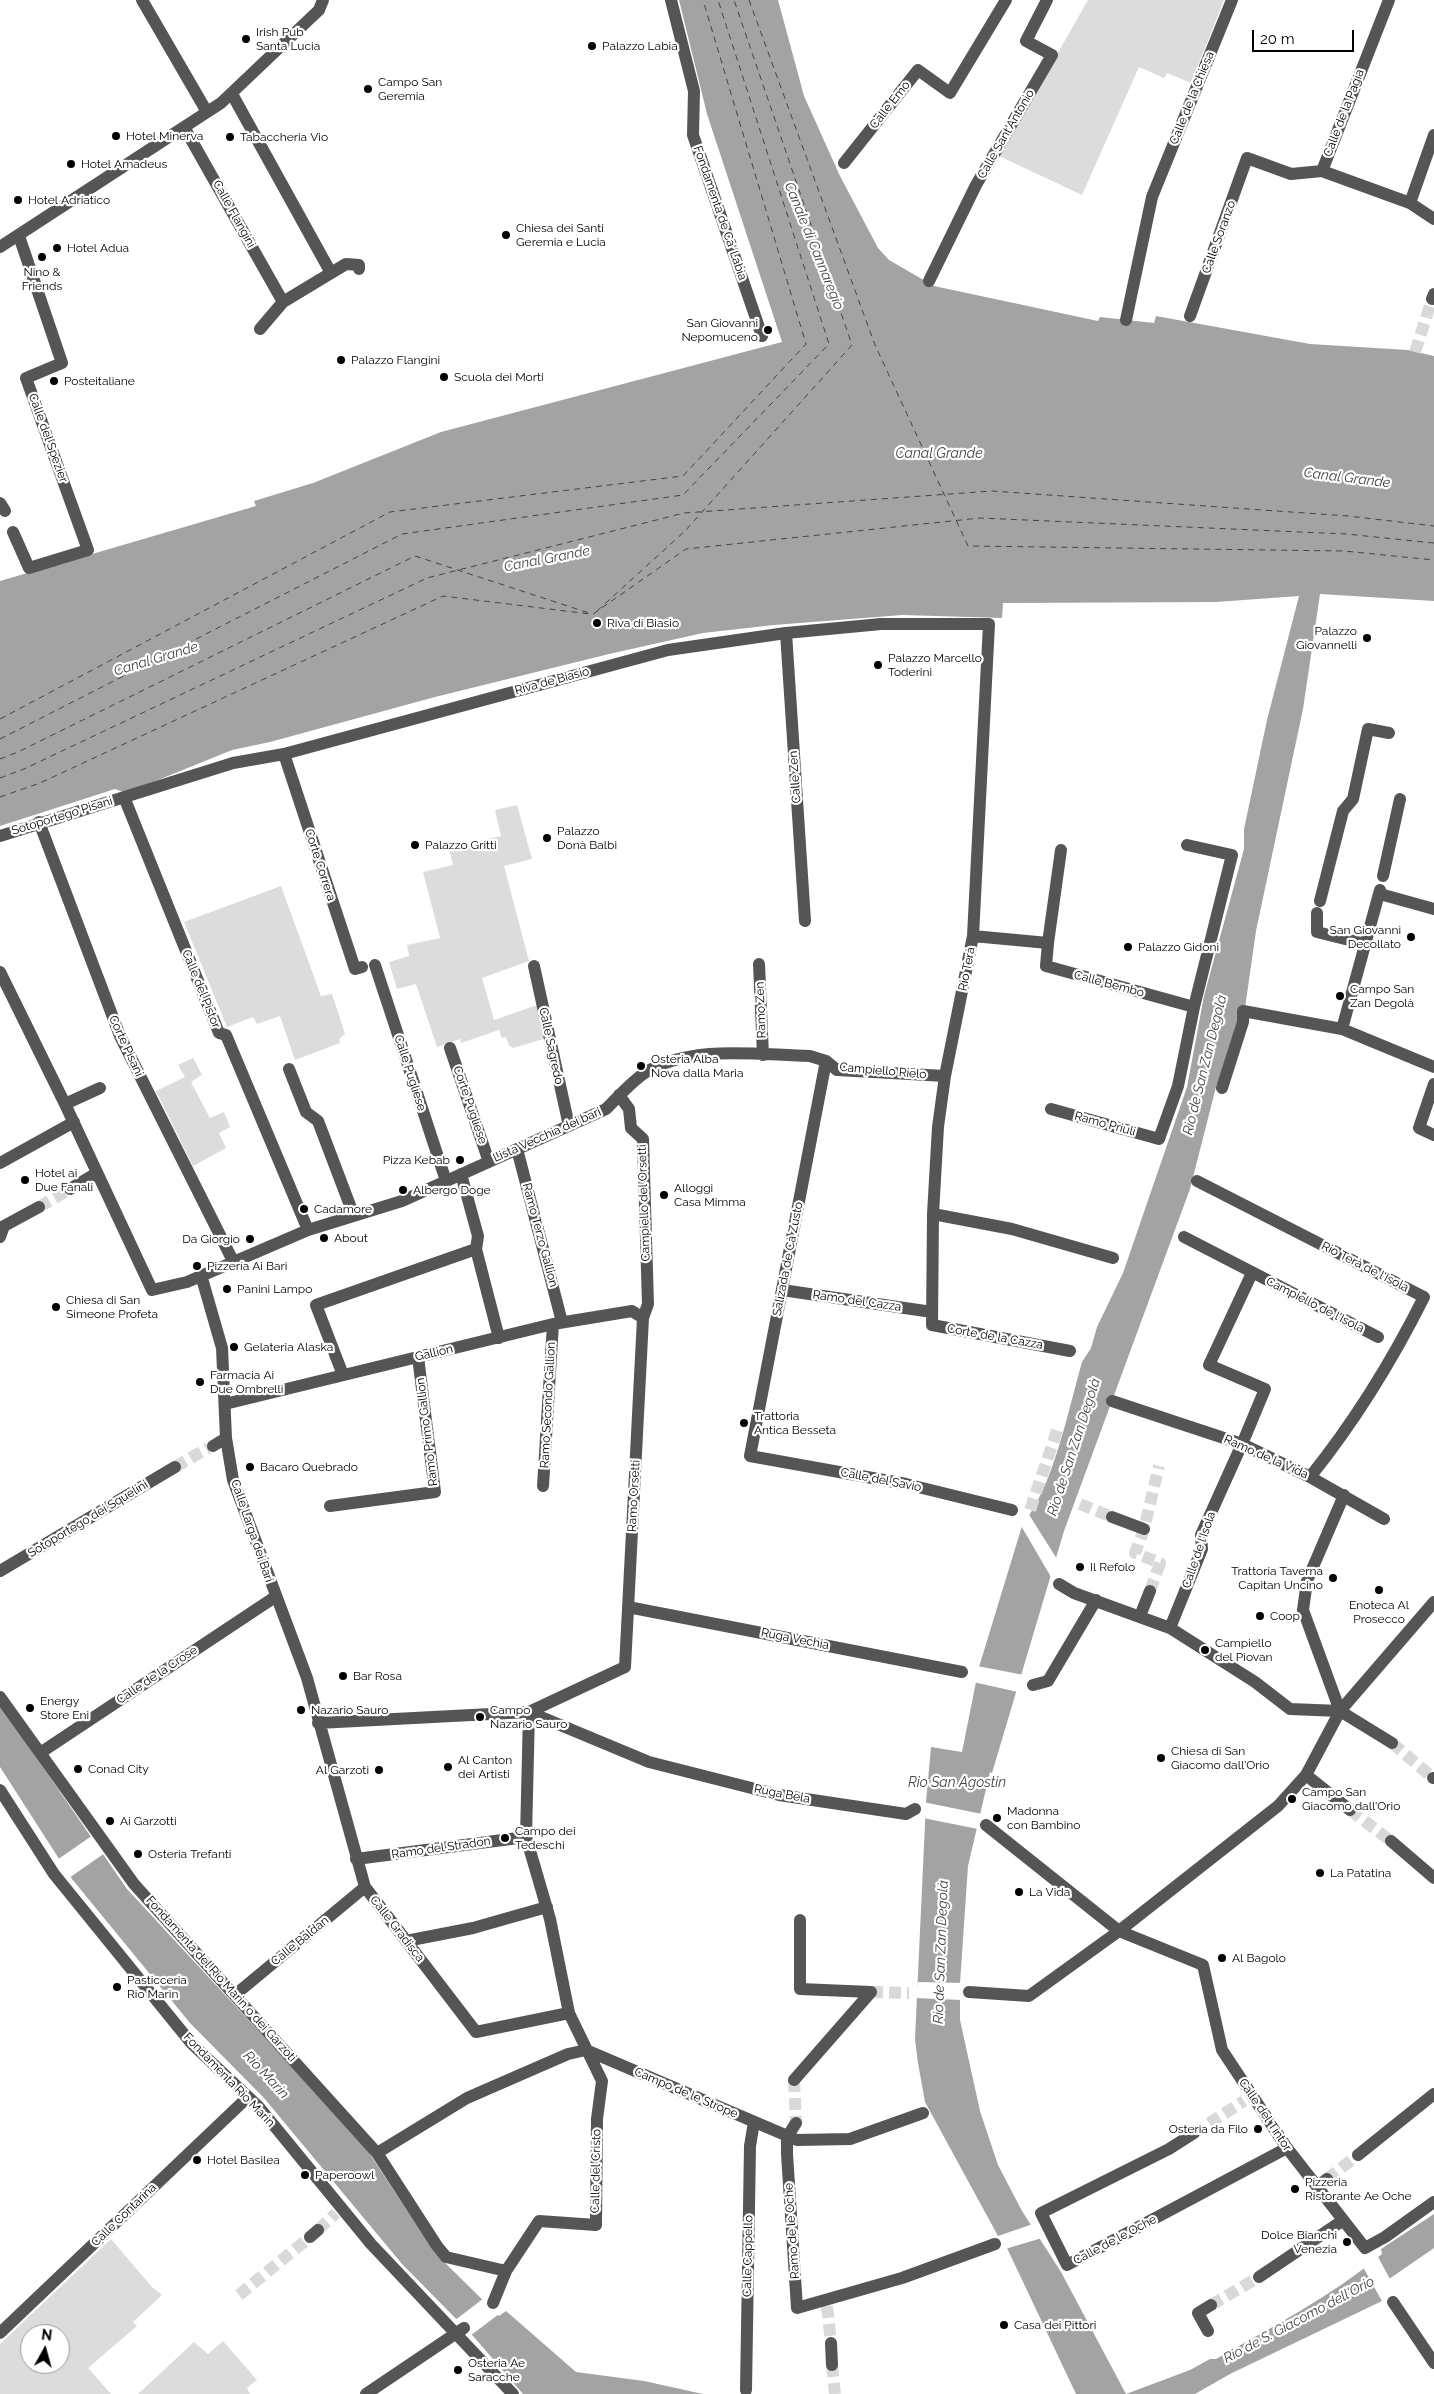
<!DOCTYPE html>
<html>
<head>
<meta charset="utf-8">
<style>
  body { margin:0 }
  #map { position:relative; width:1434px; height:2394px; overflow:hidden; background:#fff; font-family:Raleway,sans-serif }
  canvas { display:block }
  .north { position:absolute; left:20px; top:2324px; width:50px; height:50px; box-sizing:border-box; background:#fff; border:1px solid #999; border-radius:50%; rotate:7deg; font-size:14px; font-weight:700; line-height:20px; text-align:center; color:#000 }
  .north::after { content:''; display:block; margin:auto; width:18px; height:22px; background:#000; clip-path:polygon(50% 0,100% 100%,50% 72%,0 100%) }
  .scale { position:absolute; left:1252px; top:30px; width:102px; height:22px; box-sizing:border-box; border:2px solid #000; border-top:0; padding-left:6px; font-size:15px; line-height:18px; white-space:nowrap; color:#000; -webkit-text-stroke:4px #fff; paint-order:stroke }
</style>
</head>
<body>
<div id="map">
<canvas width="1434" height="2394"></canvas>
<div class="north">N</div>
<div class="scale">20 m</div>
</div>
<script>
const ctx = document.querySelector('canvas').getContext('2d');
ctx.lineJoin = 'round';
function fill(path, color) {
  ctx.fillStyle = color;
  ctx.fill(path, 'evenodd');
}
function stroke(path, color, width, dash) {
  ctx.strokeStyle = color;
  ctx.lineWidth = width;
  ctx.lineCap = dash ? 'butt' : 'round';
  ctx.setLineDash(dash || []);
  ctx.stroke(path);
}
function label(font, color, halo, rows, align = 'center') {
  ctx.font = font + ' Raleway,sans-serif';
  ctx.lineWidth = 4.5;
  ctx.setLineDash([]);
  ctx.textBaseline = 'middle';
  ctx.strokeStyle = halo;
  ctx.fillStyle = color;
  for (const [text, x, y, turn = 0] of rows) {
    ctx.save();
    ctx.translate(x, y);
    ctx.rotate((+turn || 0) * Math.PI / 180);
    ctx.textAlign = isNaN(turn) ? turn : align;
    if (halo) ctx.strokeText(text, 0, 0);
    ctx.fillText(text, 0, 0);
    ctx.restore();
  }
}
const green = new Path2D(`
  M 1088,0 L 1224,0 L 1191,83 L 1167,73 L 1164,78 L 1139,67 L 1082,195 L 999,156 Z
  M 517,805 L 532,859 L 504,866 L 529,961 L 482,978 L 494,1020 L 540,1004 L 547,1038 L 513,1048 L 509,1045 L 506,1037 L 502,1038 L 499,1030 L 461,1043 L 460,1039 L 437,1047 L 416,984 L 397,989 L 389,962 L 409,956 L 407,945 L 440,938 L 423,872 L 453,865 L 449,848 L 501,836 L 495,810 Z
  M 281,886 L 321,996 L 332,994 L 345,1034 L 339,1039 L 340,1043 L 295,1060 L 280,1016 L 257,1024 L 253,1017 L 227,1027 L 184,922 Z
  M 193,1058 L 202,1075 L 191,1082 L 210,1118 L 224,1112 L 230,1127 L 219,1133 L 226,1148 L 193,1166 L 156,1091 L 185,1077 L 178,1065 Z
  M 111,2239 L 152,2287 L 162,2295 L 133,2322 L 137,2326 L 88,2368 L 111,2394 L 0,2394 L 0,2344 ZM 30,2334 L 60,2334 L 60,2364 L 30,2364 Z
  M 223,2341 L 257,2380 L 247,2388 L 250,2394 L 138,2394 L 194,2342 L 208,2354 Z`);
const water = new Path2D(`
  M 679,0 L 778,0 L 804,96 L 840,176 L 878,248 L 889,260 L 934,286 L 1098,321 L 1100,317 L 1154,323 L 1156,316 L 1310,344 L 1408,350 L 1434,356 L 1434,601 L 1320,594 L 1303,709 L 1256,931 L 1243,1022 L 1216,1087 L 1190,1189 L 1064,1531 L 992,1773 L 990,1772 L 968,1866 L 960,1983 L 960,2020 L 980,2111 L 998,2165 L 1022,2211 L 1061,2272 L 1126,2394 L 1190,2370 L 1210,2359 L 1216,2359 C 1272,2327 1332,2296 1382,2254 L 1381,2249 L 1434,2214 L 1434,2248 L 1376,2288 L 1382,2301 L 1230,2374 L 1195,2394 L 1076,2394 L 1007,2248 L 998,2236 L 925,2102 L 918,2063 L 915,2039 L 926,1802 L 931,1747 L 962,1752 L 979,1667 L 1022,1526 C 1055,1482 1067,1414 1082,1362 L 1091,1348 L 1097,1327 L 1123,1273 L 1187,1087 L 1204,996 L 1244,849 L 1244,829 L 1267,720 L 1299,596 L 1216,602 L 1003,603 L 1002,618 L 902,615 L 774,625 L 703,633 L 609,654 L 435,697 L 270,742 L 232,750 L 126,793 L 115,789 L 0,826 L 0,581 L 256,506 L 254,501 L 313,483 L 441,432 L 782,342 L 707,114 Z
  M 0,1705 L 127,1889 L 364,2145 L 434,2252 L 499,2316 L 506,2311 L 576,2372 L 644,2381 L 703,2394 L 523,2394 L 474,2337 L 402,2264 L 264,2098 L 190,2023 L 72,1879 L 0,1767 Z`);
const pier = new Path2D(`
  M 1028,1513 L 1057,1559 L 1055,1566 L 1057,1568 L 1053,1583 L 1050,1582 L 1051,1577 L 1020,1524 Z
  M 977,1666 L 1024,1675 L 1018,1692 L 973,1682 Z
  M 923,1802 L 982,1814 L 978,1829 L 923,1818 Z
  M 93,1835 L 105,1853 L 69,1878 L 57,1860 Z
  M 918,1982 L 962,1983 L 962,2000 L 915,1998 Z
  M 1033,2224 L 1042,2238 L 1005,2249 L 995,2237 Z
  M 1377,2255 L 1391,2281 L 1379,2289 L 1383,2303 L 1363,2267 Z
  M 484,2298 L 499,2313 L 503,2311 L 470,2336 L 454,2321 Z`);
const ferry = new Path2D(`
  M 749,0 L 875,345 L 968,546 L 1344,551 L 1434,560
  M 597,611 L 685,531 L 852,345 L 734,0
  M 593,614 L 686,549 L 980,518 L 1346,534 L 1434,543
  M 0,719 L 390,512 L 683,476 L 806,344 L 703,0
  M 0,739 L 402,534 L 683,495 L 829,344 L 718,0
  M 0,759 L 18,752 L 415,556 L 592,614
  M 0,778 L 24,769 L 427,578 L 684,513 L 992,491 L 1348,516 L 1434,526
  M 0,797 L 40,783 L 443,596 L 590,614`);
const minorTunnel = new Path2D(`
  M 1415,352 L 1432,299
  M 39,1207 L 70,1189
  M 175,1467 L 208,1448
  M 1080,1504 L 1112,1517
  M 1030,1510 L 1058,1428
  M 1150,1591 L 1160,1563 L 1135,1553 L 1144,1529 L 1159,1466
  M 1392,1743 L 1433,1778
  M 1350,1810 L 1391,1841
  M 871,1992 L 909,1993
  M 794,2080 L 796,2123
  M 1194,2133 L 1244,2101
  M 1327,2179 L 1358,2155
  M 318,2230 L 336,2213
  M 239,2295 L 310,2237
  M 1211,2305 L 1259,2277
  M 827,2306 L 831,2343
  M 832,2365 L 835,2394`);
const minor = new Path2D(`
  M 142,0 L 207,112
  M 671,0 L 694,91 L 693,135 L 762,336
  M 232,94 L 331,273 L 346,264 L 359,265 L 359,269
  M 184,127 L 283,302
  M 844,163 L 918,70 L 950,93 L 1006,0
  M 1322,171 L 1389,0
  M 1410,203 L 1434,135
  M 0,247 L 221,103 L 319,10 L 323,0
  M 929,281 L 976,185 L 1052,55 L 1026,41 L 1047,0
  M 1432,299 L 1434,294
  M 1190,316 L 1247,158 L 1291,174 L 1322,171 L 1410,203 L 1434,219
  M 1126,320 L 1152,197 L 1232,0
  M 260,329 L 283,302 L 331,273
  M 0,503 L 5,511
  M 13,532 L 29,568 L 88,550 L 26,378 L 62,363 L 19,236
  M 786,633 L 805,921
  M 284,754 L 355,969 L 362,967
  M 124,797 L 219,1033 L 226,1035 L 308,1230
  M 39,822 L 120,1036 L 233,1261
  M 0,836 L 233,763 L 284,754 L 668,650 L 786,633 L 881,624 L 989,624 L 973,936 L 945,1076 L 938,1127 L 933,1214 L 932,1325 L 1070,1351
  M 1383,876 L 1400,799
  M 1380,894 L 1434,909
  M 1320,901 L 1343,811 L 1353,799 L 1368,729 L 1389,733
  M 1317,913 L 1317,932 L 1365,944
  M 973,936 L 1048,943 L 1046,966 L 1194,1007
  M 1048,943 L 1061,850
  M 759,964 L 763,1055
  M 375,965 L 446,1181
  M 534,966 L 569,1126
  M 0,972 L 65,1104 L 152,1290 L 187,1282 L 308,1230 L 402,1201 L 606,1109 C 619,1096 631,1082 646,1072 C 694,1044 757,1055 810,1056 L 826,1061 L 837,1070 L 945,1076
  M 1342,1029 L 1380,890
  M 450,1048 L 489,1162
  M 826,1061 L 750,1456 L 906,1484 L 1012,1510
  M 289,1069 L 306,1112 L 318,1121 L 354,1216
  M 1434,1084 L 1419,1128 L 1434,1135
  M 1222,1088 L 1243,1022 L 1243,1011 L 1342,1029 L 1434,1067
  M 65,1104 L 100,1088
  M 1051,1109 L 1159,1139 L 1178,1086 L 1194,1007 L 1232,855 L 1187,845
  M 517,1149 L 562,1322
  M 0,1163 L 74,1122
  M 461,1174 L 478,1236 L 476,1249 L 499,1338
  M 1197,1181 L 1424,1297 C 1392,1361 1355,1421 1310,1477
  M 70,1189 L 97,1173
  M 933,1214 L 1012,1229 L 1113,1258
  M 0,1237 L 4,1226 L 39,1207
  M 1184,1237 L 1378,1337
  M 201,1275 L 222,1348 L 226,1438 L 233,1480 L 307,1678 L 365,1887 L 476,2032 L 569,2013
  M 782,1290 L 932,1312
  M 343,1375 L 316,1305 L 476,1249
  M 1112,1401 L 1242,1444 L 1310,1477 L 1384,1519
  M 225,1404 L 553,1324 L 632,1311 L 643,1318
  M 1245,1437 L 1265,1389 L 1209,1365 L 1252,1273
  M 213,1446 L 226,1438
  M 543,1486 L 553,1324
  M 330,1506 L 435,1492 L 418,1357
  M 1112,1517 L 1144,1529
  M 0,1571 L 175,1467
  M 1059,1584 L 1074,1593 L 1170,1628 L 1255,1682 L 1290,1709 L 1340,1711 L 1392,1743
  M 628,1607 L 962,1672
  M 1140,1616 L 1150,1591
  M 1170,1628 L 1202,1549 L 1201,1535 L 1242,1444
  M 1033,1685 L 1048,1681 L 1096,1600
  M 0,1697 L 134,1884 L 377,2153 L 437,2246 L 446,2257 L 506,2271 L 493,2303
  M 1340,1711 L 1303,1610 L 1307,1581 L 1344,1495
  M 318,1723 L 529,1712 L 649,1762 L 779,1795 L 906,1814 L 915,1809
  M 40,1753 L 275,1597
  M 1306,1775 L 1350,1810
  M 1433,1778 L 1434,1778
  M 0,1790 L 54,1874 L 192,2044 L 258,2106 L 371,2244 L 513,2394
  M 986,1825 L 1119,1931 L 1203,1965 L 1222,2050 L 1287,2148 L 1365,2248 L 1385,2237 L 1434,2202
  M 1391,1841 L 1434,1878
  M 356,1859 L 526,1837
  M 800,1920 L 800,1989 L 871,1992
  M 406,1941 L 473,1928 L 547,1907
  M 969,1992 L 1029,1996 L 1119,1931 L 1278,1806 L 1306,1775 L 1340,1711 L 1434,1602
  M 236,1994 L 365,1887
  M 794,2080 L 871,1992
  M 796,2123 L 787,2137 L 787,2154 L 797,2308 L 902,2278 L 995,2244
  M 1194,2133 L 1169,2149 L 1041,2213 L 1067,2265 L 1287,2148
  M 377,2153 L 467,2098 L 568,2054 L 586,2050 L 797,2140 L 850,2139 L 923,2113
  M 1358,2155 L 1434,2094
  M 1317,2187 L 1327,2179
  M 310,2237 L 318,2230
  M 506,2271 L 539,2221 L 596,2225 L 597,2119 L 602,2081 L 569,2013 L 550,1919 L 526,1837 L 529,1712 L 625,1667 L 643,1318 L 648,1304 L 643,1139 L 631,1128 L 629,1109 L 619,1095
  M 1259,2277 L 1342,2221
  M 1393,2302 L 1434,2363
  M 1208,2331 L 1198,2313 L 1211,2305
  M 0,2333 L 248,2097
  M 831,2343 L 832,2365
  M 746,2390 L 750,2146 L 754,2122
  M 366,2394 L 464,2328`);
const markers = [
  [246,39,5,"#000"],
  [592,46,5,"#000"],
  [368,89,5,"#000"],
  [116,136,5,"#000"],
  [230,137,5,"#000"],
  [71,164,5,"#000"],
  [18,200,5,"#000"],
  [506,235,5,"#000"],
  [57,248,5,"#000"],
  [42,257,5,"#000"],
  [768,330,5,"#000"],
  [341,360,5,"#000"],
  [444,377,5,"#000"],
  [54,381,5,"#000"],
  [597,623,5,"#000"],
  [1367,638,5,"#000"],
  [878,665,5,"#000"],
  [547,838,5,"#000"],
  [415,845,5,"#000"],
  [1411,937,5,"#000"],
  [1128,947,5,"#000"],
  [1340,996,5,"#000"],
  [641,1066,5,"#000"],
  [460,1160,5,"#000"],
  [25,1180,5,"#000"],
  [403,1190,5,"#000"],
  [664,1195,5,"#000"],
  [304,1209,5,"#000"],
  [324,1238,5,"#000"],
  [250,1239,5,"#000"],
  [197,1266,5,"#000"],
  [227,1289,5,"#000"],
  [56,1307,5,"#000"],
  [234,1347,5,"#000"],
  [200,1382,5,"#000"],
  [744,1423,5,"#000"],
  [250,1467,5,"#000"],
  [1080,1567,5,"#000"],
  [1333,1578,5,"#000"],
  [1379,1590,5,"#000"],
  [1260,1616,5,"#000"],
  [1205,1650,5,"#000"],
  [343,1676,5,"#000"],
  [30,1708,5,"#000"],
  [301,1710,5,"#000"],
  [480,1717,5,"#000"],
  [1161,1758,5,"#000"],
  [448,1767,5,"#000"],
  [78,1769,5,"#000"],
  [379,1770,5,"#000"],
  [1292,1799,5,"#000"],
  [997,1818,5,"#000"],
  [110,1821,5,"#000"],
  [505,1838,5,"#000"],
  [138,1854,5,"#000"],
  [1320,1873,5,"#000"],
  [1019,1892,5,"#000"],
  [1222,1958,5,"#000"],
  [117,1987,5,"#000"],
  [1258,2129,5,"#000"],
  [197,2160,5,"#000"],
  [305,2175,5,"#000"],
  [1295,2189,5,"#000"],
  [1347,2242,5,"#000"],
  [1004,2325,5,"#000"],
  [458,2370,5,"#000"]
];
const poiNames = [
  ["Irish Pub",256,32],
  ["Santa Lucia",256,46],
  ["Palazzo Labia",602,46],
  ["Campo San",378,82],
  ["Geremia",378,96],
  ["Hotel Minerva",126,136],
  ["Tabaccheria Vio",240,137],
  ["Hotel Amadeus",81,164],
  ["Hotel Adriatico",28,200],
  ["Chiesa dei Santi",516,228],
  ["Geremia e Lucia",516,242],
  ["Hotel Adua",67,248],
  ["Nino &",42,272,"center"],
  ["Friends",42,286,"center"],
  ["San Giovanni",758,323,"right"],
  ["Nepomuceno",758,337,"right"],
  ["Palazzo Flangini",351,360],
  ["Scuola dei Morti",454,377],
  ["Posteitaliane",64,381],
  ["Riva di Biasio",607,623],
  ["Palazzo",1357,631,"right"],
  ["Giovannelli",1357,645,"right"],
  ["Palazzo Marcello",888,658],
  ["Toderini",888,672],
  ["Palazzo",557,831],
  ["Donà Balbi",557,845],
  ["Palazzo Gritti",425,845],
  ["San Giovanni",1401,930,"right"],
  ["Decollato",1401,944,"right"],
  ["Palazzo Gidoni",1138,947],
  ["Campo San",1350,989],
  ["Zan Degolà",1350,1003],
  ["Osteria Alba",651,1059],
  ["Nova dalla Maria",651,1073],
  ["Pizza Kebab",450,1160,"right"],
  ["Hotel ai",35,1173],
  ["Due Fanali",35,1187],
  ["Alloggi",674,1188],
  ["Casa Mimma",674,1202],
  ["Albergo Doge",413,1190],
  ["Cadamore",314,1209],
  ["About",334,1238],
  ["Da Giorgio",240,1239,"right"],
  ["Pizzería Ai Bari",207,1266],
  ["Panini Lampo",237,1289],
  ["Chiesa di San",66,1300],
  ["Simeone Profeta",66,1314],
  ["Gelateria Alaska",244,1347],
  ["Farmacia Ai",210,1375],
  ["Due Ombrelli",210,1389],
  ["Trattoria",754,1416],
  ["Antica Besseta",754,1430],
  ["Bacaro Quebrado",260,1467],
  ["Il Refolo",1090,1567],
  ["Trattoria Taverna",1323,1571,"right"],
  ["Capitan Uncino",1323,1585,"right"],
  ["Enoteca Al",1379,1605,"center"],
  ["Prosecco",1379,1619,"center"],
  ["Coop",1270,1616],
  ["Campiello",1215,1643],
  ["del Piovan",1215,1657],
  ["Bar Rosa",353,1676],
  ["Energy",40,1701],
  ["Store Eni",40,1715],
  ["Nazario Sauro",311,1710],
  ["Campo",490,1710],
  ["Nazario Sauro",490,1724],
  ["Chiesa di San",1171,1751],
  ["Giacomo dall'Orio",1171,1765],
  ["Al Canton",458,1760],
  ["dei Artisti",458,1774],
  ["Conad City",88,1769],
  ["Al Garzoti",369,1770,"right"],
  ["Campo San",1302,1792],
  ["Giacomo dall'Orio",1302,1806],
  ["Madonna",1007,1811],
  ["con Bambino",1007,1825],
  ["Ai Garzotti",120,1821],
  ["Campo dei",515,1831],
  ["Tedeschi",515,1845],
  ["Osteria Trefanti",148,1854],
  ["La Patatina",1330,1873],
  ["La Vida",1029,1892],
  ["Al Bagolo",1232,1958],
  ["Pasticceria",127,1980],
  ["Rio Marin",127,1994],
  ["Osteria da Filo",1248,2129,"right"],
  ["Hotel Basilea",207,2160],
  ["Paperoowl",315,2175],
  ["Pizzeria",1305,2182],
  ["Ristorante Ae Oche",1305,2196],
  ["Dolce Bianchi",1337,2235,"right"],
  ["Venezia",1337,2249,"right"],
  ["Casa dei Pittori",1014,2325],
  ["Osteria Ae",468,2363],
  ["Saracche",468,2377]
];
const streetNames = [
  ["Calle de la Chiesa",1192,98,-68],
  ["Calle Emo",890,105,-52],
  ["Calle de la Pagia",1344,113,-69],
  ["Calle Sant'Antonio",1006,134,-60],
  ["Fondamenta de Ca' Labia",720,213,71],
  ["Calle Flangini",234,214,61],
  ["Calle Soranzo",1219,237,-70],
  ["Calle del Spezier",48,438,70],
  ["Riva de Biasio",552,681,-15],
  ["Calle Zen",795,777,-94],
  ["Sotoportego Pisani",62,816,-17],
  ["Corte Correra",320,865,72],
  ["Rio Terà",967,969,-79],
  ["Calle Bembo",1109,984,15],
  ["Calle del Pistor",201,989,68],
  ["Ramo Zen",761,1010,-92],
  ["Corte Pisani",126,1046,65],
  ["Calle Sagredo",551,1046,78],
  ["Campiello Rielo",883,1071,5],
  ["Calle Pugliese",410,1073,72],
  ["Corte Pugliese",470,1105,71],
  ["Ramo Priuli",1105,1124,15],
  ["Lista Vecchia dei bari",547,1135,-24],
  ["Campiello del Orsetti",644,1203,-92],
  ["Ramo Terzo Gallion",540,1235,75],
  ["Salizada de Cà Zusto",788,1259,-79],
  ["Rio Terà de l'Isola",1365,1267,27],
  ["Ramo del Cazza",857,1301,8],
  ["Campiello de l'Isola",1315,1305,27],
  ["Corte de la Cazza",995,1337,10],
  ["Gallion",434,1353,-13],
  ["Ramo Secondo Gallion",548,1405,-87],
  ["Ramo Primo Gallion",427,1432,-97],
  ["Ramo de la Vida",1266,1457,24],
  ["Calle del Savio",881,1480,11],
  ["Ramo Orsetti",634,1496,-87],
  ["Sotoportego dei Squelini",88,1519,-31],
  ["Calle Larga dei Bari",252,1531,71],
  ["Calle de l'Isola",1199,1550,-71],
  ["Ruga Vechia",795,1639,11],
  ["Calle de la Crose",157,1675,-34],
  ["Ruga Bela",782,1794,11],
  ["Ramo del Stradon",441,1848,-8],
  ["Calle Gradisca",397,1929,52],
  ["Calle Baldan",300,1941,-39],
  ["Fondamenta del Rio Marin o dei Garzoti",221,1979,48],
  ["Fondamenta Rio Marin",229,2080,46],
  ["Campo de le Strope",686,2093,23],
  ["Calle del Tintor",1265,2115,56],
  ["Calle del Cristo",596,2171,-89],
  ["Calle Contarina",124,2215,-44],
  ["Ramo de le Oche",792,2231,-94],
  ["Calle de le Oche",1115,2240,-28],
  ["Calle Cappello",748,2256,-89]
];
const waterNames = [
  ["Canale di Cannaregio",814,246,68],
  ["Canal Grande",939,454],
  ["Canal Grande",1347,478,7],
  ["Canal Grande",547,559,-11],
  ["Canal Grande",156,659,-17],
  ["Rio de San Zan Degolà",1205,1065,-76],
  ["Rio de San Zan Degolà",1074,1447,-72],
  ["Rio San Agostin",957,1783],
  ["Rio de San Zan Degolà",941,1952,-88],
  ["Rio Marin",266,2075,47],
  ["Rio de S. Giacomo dell'Orio",1299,2320,-28]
];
fill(green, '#dcdcdc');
fill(water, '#a3a3a3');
fill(pier, '#fff');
stroke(ferry, '#444', 1, [6, 5]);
stroke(minorTunnel, '#d9d9d9', 12, [12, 6]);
stroke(minor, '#555', 12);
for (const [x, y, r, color] of markers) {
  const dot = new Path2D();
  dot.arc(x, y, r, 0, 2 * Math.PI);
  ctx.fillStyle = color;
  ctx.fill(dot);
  stroke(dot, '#fff', 2);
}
label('12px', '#000', '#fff', poiNames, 'left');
label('12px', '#000', '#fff', streetNames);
label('italic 14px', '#444', '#fff', waterNames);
</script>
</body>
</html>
